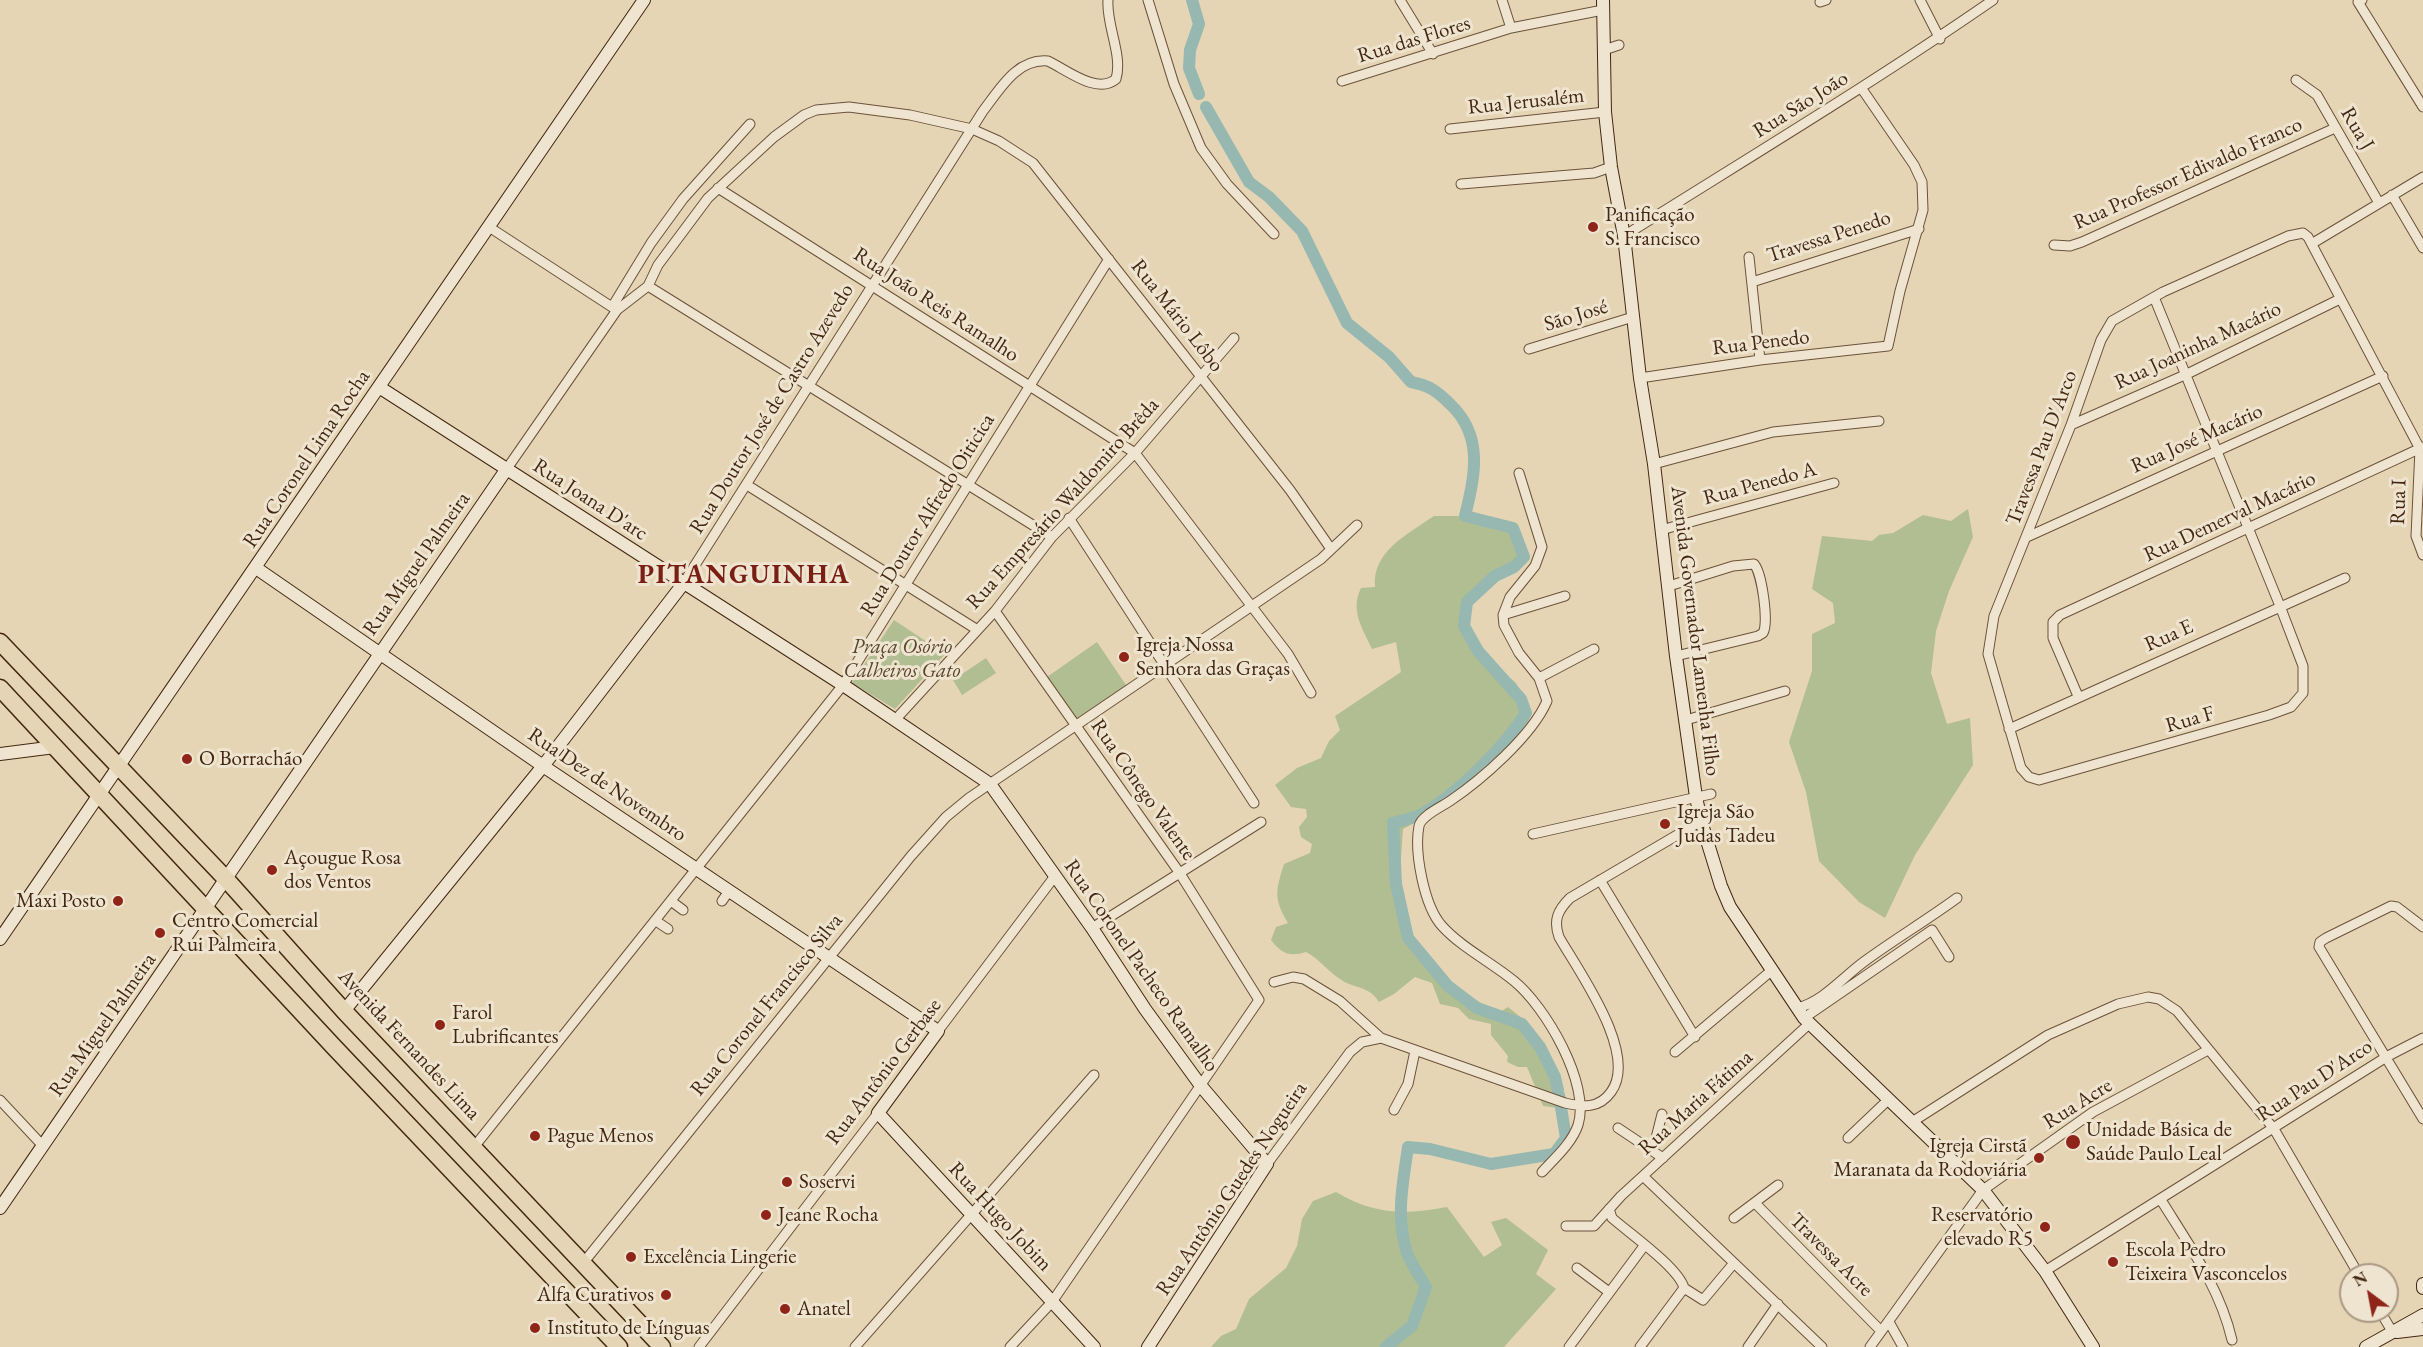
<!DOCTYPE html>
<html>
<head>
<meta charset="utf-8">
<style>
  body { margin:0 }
  #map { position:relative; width:2423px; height:1347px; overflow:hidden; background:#e5d5b5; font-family:"EB Garamond",serif }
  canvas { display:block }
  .north { position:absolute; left:2339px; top:1263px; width:60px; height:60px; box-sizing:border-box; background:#eee4cf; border:2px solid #aa9883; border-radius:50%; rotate:328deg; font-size:16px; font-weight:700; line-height:24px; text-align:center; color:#432711 }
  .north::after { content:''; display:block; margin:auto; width:21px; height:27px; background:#8f2418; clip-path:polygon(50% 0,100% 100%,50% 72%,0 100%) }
</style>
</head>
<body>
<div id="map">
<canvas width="2423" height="1347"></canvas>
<div class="north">N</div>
</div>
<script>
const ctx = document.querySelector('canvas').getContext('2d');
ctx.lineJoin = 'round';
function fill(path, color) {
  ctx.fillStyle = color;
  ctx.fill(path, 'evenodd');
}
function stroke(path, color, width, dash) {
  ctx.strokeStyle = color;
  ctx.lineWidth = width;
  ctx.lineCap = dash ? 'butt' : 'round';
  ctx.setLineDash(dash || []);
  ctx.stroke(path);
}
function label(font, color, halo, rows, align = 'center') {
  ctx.font = font + ' "EB Garamond",serif';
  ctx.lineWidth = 6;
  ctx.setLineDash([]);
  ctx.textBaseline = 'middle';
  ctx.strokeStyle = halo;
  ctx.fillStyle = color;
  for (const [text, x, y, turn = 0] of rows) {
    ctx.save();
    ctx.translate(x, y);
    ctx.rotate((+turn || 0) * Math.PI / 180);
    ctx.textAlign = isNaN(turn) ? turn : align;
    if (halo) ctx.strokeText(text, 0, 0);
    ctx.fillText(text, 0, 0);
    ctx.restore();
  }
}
const green = new Path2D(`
  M 1968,509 L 1973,537 L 1949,591 L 1936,631 L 1931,673 L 1947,724 L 1970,718 L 1973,765 L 1915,855 L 1885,918 L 1859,902 L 1819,861 L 1806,792 L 1789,742 L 1812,671 L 1812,634 L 1835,623 L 1833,603 L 1812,589 L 1822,536 L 1872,541 L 1879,535 L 1893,533 L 1923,515 L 1951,521 Z
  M 1434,516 L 1472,516 L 1513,528 L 1524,547 L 1524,565 L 1483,587 L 1465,612 L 1465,621 L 1478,651 L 1516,683 L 1531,712 L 1526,729 L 1472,779 L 1431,814 L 1403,829 C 1400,871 1394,924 1423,960 C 1430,968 1443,976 1453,983 C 1468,995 1481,1005 1500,1012 L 1508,1007 L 1524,1020 L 1560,1086 L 1559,1108 L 1543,1106 L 1527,1067 L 1518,1067 L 1507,1062 L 1508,1056 L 1491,1035 L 1491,1024 L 1469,1019 L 1458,1008 L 1440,1004 L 1432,983 L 1415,977 L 1394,994 L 1379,1002 C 1369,986 1357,989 1343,981 C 1329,973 1320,959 1306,952 C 1289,957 1282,954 1271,940 L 1276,927 L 1288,923 C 1273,898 1276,890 1284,864 L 1310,853 L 1312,844 L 1301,837 L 1299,827 L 1307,817 L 1306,809 L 1291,807 L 1275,785 L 1297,768 L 1321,758 L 1329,741 L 1340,730 L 1335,716 L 1401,672 L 1396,642 L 1372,649 C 1362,627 1350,611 1361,588 L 1375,587 C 1372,551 1408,534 1434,516 Z
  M 894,620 L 945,654 L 895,709 L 852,683 Z
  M 1097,642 L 1128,688 L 1079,722 L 1047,677 Z
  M 986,658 L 996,673 L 962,695 L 953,680 Z
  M 1336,1192 C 1375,1215 1404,1215 1447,1207 L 1484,1257 L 1502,1245 L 1491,1222 L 1506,1218 L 1548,1250 L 1536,1274 L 1556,1289 L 1504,1347 L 1211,1347 L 1221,1336 L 1236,1329 L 1249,1299 L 1286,1268 L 1297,1246 L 1302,1219 L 1313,1201 Z`);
const canal = new Path2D(`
  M 1192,0 L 1199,24 L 1190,50 L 1189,68 L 1199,94
  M 1206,107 L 1249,182 L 1269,197 L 1302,231 L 1347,323 L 1389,357 L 1411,382 C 1429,385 1438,392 1450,404 C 1484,436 1475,475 1465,516 L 1513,528 L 1524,557 L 1514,567 L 1495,576 L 1467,602 L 1464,626 L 1478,651 L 1521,699 L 1526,713 C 1504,747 1460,792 1424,813 C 1416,818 1403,820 1393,823 L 1396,884 L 1408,938 L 1448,986 L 1477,1008 L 1522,1024 L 1540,1047 L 1555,1077 L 1558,1090
  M 1386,1347 L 1412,1326 L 1426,1287 C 1420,1276 1410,1263 1406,1250 C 1396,1215 1403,1182 1408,1147 L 1430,1149 L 1491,1164 L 1554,1154 L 1566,1138 L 1559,1095`);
const street = new Path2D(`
  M 1148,0 L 1174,84 L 1201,148 L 1227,184 L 1274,234
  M 1400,0 L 1433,54
  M 1502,0 L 1511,28
  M 1920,0 L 1940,39
  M 2362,0 L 2358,2 L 2423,107
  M 1820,2 L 1826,0
  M 1604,50 L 1619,45
  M 2296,80 L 2317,95 L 2379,203
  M 1342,81 L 1511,28 L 1603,10
  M 1450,129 L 1605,112
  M 1461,184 L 1594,173 L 1611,167
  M 718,188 L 1135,453 L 1288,654 L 1311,693
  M 2392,195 L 2423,248
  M 489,227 L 615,309
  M 1624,236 C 1748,158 1873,83 1993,0
  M 2313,243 L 2423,177
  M 2054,245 L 2070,246 L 2082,242 L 2335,128
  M 1749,257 L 1760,360
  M 1752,282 L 1919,229
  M 648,286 L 1052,537
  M 2154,297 L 2280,606 L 2303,666 L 2303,693 L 2291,707 L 2269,715 L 2039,780 L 2029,777 L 2021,768 L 1988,654 L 1994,616 L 2071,425 L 2101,340 L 2112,321 L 2163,292 L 2288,236 L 2303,233 L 2308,237 L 2420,449 L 2416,536 L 2423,555
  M 612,307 L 651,243 L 683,199 L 750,124
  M 1529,349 L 1633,317
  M 1640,378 L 1760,360 L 1888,346 L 1900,291 L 1923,210 L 1922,182 L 1914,165 L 1862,89
  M 2071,425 L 2187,374 L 2340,299
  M 1654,464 L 1773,432 L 1879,421
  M 506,470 L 617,310 L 648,286 L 658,265 L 708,198 L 774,137 L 804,115 L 816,110 L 849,107 L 910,115 L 972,129 L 999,141 L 1033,163 L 1290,490 L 1331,549
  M 1519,473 L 1542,547 L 1535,566 L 1510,597 L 1503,615 L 1504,625 L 1519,653 L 1539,678 L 1547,701 C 1532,736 1481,780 1450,801 C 1441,807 1421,816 1419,826 C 1414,852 1424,906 1442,926 C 1462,948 1491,962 1514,981 C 1545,1006 1591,1084 1578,1125 C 1572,1143 1555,1158 1542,1172
  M 747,485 L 976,629
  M 1069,518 L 1254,803
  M 1661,530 L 1834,483
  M 2027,537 L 2383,376
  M 683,584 L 983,111 C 1000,89 1017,58 1048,61 C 1067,70 1097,95 1116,79 C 1123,55 1106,25 1108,0
  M 1669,586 L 1733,566 L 1754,564 C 1762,573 1769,623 1763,633 L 1758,636 L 1676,656
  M 995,611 L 1179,872 L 1259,1000 L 1052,1302 L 1010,1347
  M 1503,615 L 1565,596
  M 1539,678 L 1594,649
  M 2078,696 L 2053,638 L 2053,622 L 2060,615 L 2423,447
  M 895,720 L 995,611 L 1052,537 L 1135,453 L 1234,338
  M 1686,720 L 1785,691
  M 2009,729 L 2345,578
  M 1533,834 L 1711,794
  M 1600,880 L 1695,1037
  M 671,901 L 683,910
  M 722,901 L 729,891
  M 656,921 L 668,929
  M 2423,927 L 2397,907 L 2391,906 L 2326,938 L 2320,942 L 2319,947 L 2423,1119
  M 1092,928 L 1261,822
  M 1274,982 L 1293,977 L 1304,979 L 1340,1001 L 1381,1038 L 1565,1103 C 1583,1107 1599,1109 1611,1092 C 1639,1054 1579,972 1559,937 C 1553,920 1558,910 1570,898 L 1701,821
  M 1797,1008 C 1823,1002 1844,976 1865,961 C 1895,939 1927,920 1957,898
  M 1804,1018 L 1932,930 L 1949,957
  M 938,1031 L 1055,876
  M 1675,1052 L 1771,971
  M 0,1100 L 43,1146
  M 1394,1110 L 1408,1084 L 1415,1051
  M 1912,1122 L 2048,1035 L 2118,1004 L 2148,997 L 2159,999 L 2177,1011 L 2274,1129 L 2359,1275
  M 1618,1128 L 1663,1158
  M 1848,1138 L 1888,1100
  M 474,1147 L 843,685 L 1109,259
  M 1653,1150 L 1662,1114
  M 1267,1164 L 1350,1052 L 1362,1042 L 1381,1038
  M 1643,1176 L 1822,1347
  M 2161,1200 C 2189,1245 2220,1288 2232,1340
  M 1755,1203 L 1881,1331
  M 1609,1209 L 1612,1218 C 1629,1233 1679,1268 1684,1288
  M 1734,1218 L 1778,1185
  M 1566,1226 L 1594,1226 L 1621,1196 L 1809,1024
  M 584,1262 L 911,856 L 946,817 L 969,798 L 1321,559 L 1357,525
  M 1577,1268 L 1609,1292
  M 2045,1271 L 2388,1056 L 2423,1038
  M 1684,1288 L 1703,1300 L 1734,1263
  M 2380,1311 L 2393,1333
  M 1889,1322 L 1903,1347
  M 699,1347 L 878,1113
  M 855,1347 L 1094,1075
  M 1569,1347 L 1644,1246
  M 1640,1347 L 1684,1288
  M 1748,1347 L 1778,1304
  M 1870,1347 L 1983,1190 L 2093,1112 L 2208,1050`);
const secondary = new Path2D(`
  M 1603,0 L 1605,112 L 1611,167 L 1624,236 L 1640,378 L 1654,464 L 1676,656 L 1696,797 L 1701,821 L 1721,886 L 1730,907 L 1804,1018 L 1983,1190 L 2045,1271 L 2093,1347
  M 379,387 L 843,685 L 990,784 L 1092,928 L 1145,1009 L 1201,1086 L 1267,1164 L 1148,1347
  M 256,568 L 543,766 L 938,1031 L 878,1113 L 1094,1347
  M 0,754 L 55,747
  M 0,939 L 644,0
  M 344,1011 L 543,766 L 683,584
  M 0,1208 L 506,470
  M 2423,1284 L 2423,1288
  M 2397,1332 L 2423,1329
  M 2366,1347 L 2423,1315`);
const highway = new Path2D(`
  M 0,642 L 226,879 L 344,1011 L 662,1347
  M 0,688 L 334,1047 L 619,1347`);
const markers = [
  [1593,227,6,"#8f2418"],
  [1124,657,6,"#8f2418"],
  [187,759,6,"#8f2418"],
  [1665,824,6,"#8f2418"],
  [272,870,6,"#8f2418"],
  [118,901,6,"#8f2418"],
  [160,933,6,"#8f2418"],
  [440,1025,6,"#8f2418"],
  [535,1136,6,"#8f2418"],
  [2073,1142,8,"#8f2418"],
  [2039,1158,6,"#8f2418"],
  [787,1182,6,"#8f2418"],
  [766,1215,6,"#8f2418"],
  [2045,1227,6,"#8f2418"],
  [631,1257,6,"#8f2418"],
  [2113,1262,6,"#8f2418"],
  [666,1295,6,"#8f2418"],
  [785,1309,6,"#8f2418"],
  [535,1328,6,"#8f2418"]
];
const streetNames = [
  ["Rua das Flores",1414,40,-17],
  ["Rua Jerusalém",1526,102,-6],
  ["Rua São João",1801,105,-32],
  ["Rua J",2357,129,60],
  ["Rua Professor Edivaldo Franco",2188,174,-24],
  ["Travessa Penedo",1829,237,-18],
  ["Rua João Reis Ramalho",936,305,33],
  ["Rua Mário Lôbo",1177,316,52],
  ["São José",1576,316,-17],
  ["Rua Penedo",1761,343,-7],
  ["Rua Joaninha Macário",2198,346,-25],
  ["Rua Doutor José de Castro Azevedo",772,409,-58],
  ["Rua José Macário",2197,439,-24],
  ["Travessa Pau D'Arco",2042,448,-69],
  ["Rua Coronel Lima Rocha",307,459,-56],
  ["Rua Penedo A",1760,484,-15],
  ["Rua Joana D'arc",590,500,33],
  ["Rua I",2399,502,-88],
  ["Rua Empresário Waldomiro Brêda",1063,504,-48],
  ["Rua Doutor Alfredo Oiticica",928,515,-58],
  ["Rua Demerval Macário",2230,517,-25],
  ["Rua Miguel Palmeira",417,564,-55],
  ["Avenida Governador Lamenha Filho",1695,631,83],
  ["Rua E",2169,636,-24],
  ["Rua F",2190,720,-16],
  ["Rua Dez de Novembro",607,785,34],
  ["Rua Cônego Valente",1143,790,55],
  ["Rua Coronel Pacheco Ramalho",1141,966,55],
  ["Rua Coronel Francisco Silva",767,1005,-51],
  ["Rua Miguel Palmeira",103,1025,-55],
  ["Avenida Fernandes Lima",409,1045,47],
  ["Rua Antônio Gerbase",884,1072,-53],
  ["Rua Pau D'Arco",2315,1081,-33],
  ["Rua Maria Fátima",1696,1103,-42],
  ["Rua Acre",2078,1104,-32],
  ["Rua Antônio Guedes Nogueira",1232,1189,-56],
  ["Rua Hugo Jobim",1000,1217,47],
  ["Travessa Acre",1831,1255,45]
];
const poiNames = [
  ["Panificação",1605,215],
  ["S. Francisco",1605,239],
  ["Igreja Nossa",1136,645],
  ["Senhora das Graças",1136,669],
  ["O Borrachão",199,759],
  ["Igreja São",1677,812],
  ["Judas Tadeu",1677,836],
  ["Açougue Rosa",284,858],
  ["dos Ventos",284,882],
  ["Maxi Posto",106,901,"right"],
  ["Centro Comercial",172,921],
  ["Rui Palmeira",172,945],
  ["Farol",452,1013],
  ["Lubrificantes",452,1037],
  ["Unidade Básica de",2086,1130],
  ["Saúde Paulo Leal",2086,1154],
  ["Pague Menos",547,1136],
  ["Igreja Cirstã",2027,1146,"right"],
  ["Maranata da Rodoviária",2027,1170,"right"],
  ["Soservi",799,1182],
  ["Jeane Rocha",778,1215],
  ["Reservatório",2033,1215,"right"],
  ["elevado R5",2033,1239,"right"],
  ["Escola Pedro",2125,1250],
  ["Teixeira Vasconcelos",2125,1274],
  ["Excelência Lingerie",643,1257],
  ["Alfa Curativos",654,1295,"right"],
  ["Anatel",797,1309],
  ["Instituto de Línguas",547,1328]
];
const parkNames = [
  ["Praça Osório",902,647],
  ["Calheiros Gato",902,671]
];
const districtNames = [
  ["PITANGUINHA",744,576]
];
fill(green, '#b0be91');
stroke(canal, '#96b8b1', 12);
stroke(street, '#6c523a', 11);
stroke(secondary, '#432711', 14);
stroke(highway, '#432711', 19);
stroke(street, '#eee4cf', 9);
stroke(secondary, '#eee4cf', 12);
stroke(highway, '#e5d5b5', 16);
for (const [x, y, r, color] of markers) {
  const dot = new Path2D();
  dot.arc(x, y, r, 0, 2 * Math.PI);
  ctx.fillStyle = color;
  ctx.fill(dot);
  stroke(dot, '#eee4cf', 2);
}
label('21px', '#432711', '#eee4cf', streetNames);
label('21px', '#432711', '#eee4cf', poiNames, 'left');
label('italic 21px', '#59452b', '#eee4cf', parkNames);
ctx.letterSpacing = '1.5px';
label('bold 27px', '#7a1f14', '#eee4cf', districtNames);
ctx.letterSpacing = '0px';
</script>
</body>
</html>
